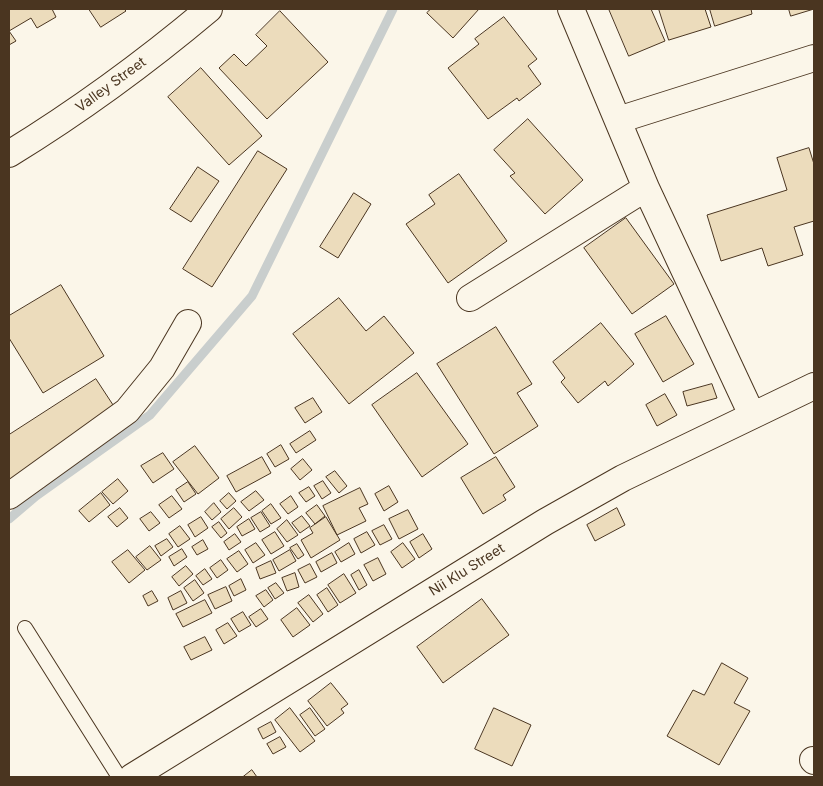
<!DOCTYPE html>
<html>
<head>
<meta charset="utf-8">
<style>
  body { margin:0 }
  #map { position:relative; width:823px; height:786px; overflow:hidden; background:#fbf6e9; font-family:Inter,sans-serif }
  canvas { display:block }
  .frame { position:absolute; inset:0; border:10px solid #4a3520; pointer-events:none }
</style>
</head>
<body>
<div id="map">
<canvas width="823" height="786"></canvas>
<div class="frame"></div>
</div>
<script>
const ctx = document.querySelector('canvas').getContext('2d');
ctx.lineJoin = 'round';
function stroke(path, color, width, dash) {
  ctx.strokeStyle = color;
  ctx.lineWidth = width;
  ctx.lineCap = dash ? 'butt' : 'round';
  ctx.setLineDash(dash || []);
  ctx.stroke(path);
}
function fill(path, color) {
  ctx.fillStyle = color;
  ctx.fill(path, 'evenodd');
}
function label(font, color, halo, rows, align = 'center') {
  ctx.font = font + ' Inter,sans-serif';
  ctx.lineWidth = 4;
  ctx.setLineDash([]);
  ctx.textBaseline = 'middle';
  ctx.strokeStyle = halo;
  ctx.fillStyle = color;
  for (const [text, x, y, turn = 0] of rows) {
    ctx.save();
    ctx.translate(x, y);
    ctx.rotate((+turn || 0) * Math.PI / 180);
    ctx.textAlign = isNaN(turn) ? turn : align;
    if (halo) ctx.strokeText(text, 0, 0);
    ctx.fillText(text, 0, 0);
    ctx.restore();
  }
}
const stream = new Path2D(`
  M 9,519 L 36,496 L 150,415 L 252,296 L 393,9`);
const building = new Path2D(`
  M 9,9 L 52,9 L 56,17 L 37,28 L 31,18 L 9,31 L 16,41 L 9,45 Z
  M 89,9 L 124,9 L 126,11 L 101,27 Z
  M 431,9 L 479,9 L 453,38 L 427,13 Z
  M 609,9 L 651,9 L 665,41 L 629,56 Z
  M 659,9 L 705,9 L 711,27 L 669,40 Z
  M 710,9 L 751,9 L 752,14 L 715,26 Z
  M 789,9 L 814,9 L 791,16 Z
  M 280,11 L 328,62 L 267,119 L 219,68 L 234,54 L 246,66 L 267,46 L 256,35 Z
  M 504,17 L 537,59 L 528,66 L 541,84 L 519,101 L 517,98 L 488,119 L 448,68 L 479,44 L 475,39 Z
  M 201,68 L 262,136 L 229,165 L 168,97 Z
  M 528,119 L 583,180 L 545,214 L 510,176 L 515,173 L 494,150 Z
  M 809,148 L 814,164 L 814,221 L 794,227 L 803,255 L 768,266 L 762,248 L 721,261 L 707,215 L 787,190 L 777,158 Z
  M 258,151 L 287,169 L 212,287 L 183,269 Z
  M 198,167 L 219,181 L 191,222 L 170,209 Z
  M 459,174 L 507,241 L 448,283 L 406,224 L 435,204 L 429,195 Z
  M 354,193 L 371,204 L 338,258 L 320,247 Z
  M 626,218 L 674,284 L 632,314 L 584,248 Z
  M 61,285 L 104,356 L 43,393 L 9,338 L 9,316 Z
  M 339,298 L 366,331 L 384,316 L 414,353 L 349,404 L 293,334 Z
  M 666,316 L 694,364 L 663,382 L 635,334 Z
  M 601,323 L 634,364 L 608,386 L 605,381 L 578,403 L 561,382 L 565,378 L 553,362 Z
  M 496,327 L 532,384 L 517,393 L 538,426 L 494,454 L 437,364 Z
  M 417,373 L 468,444 L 422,477 L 372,405 Z
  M 96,379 L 117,411 L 9,481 L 9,435 Z
  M 712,384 L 717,398 L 687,406 L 683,392 Z
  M 665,394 L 677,415 L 657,426 L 646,405 Z
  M 313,398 L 322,412 L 305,423 L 295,408 Z
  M 310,431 L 316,440 L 296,453 L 290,444 Z
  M 281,445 L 289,459 L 275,467 L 267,454 Z
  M 195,446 L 219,478 L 198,494 L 173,462 Z
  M 163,453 L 174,469 L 153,483 L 141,466 Z
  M 262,457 L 271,473 L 236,492 L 227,476 Z
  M 496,457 L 515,487 L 503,495 L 506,500 L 483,514 L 461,478 Z
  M 303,459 L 312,470 L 300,480 L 291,469 Z
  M 335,471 L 347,486 L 339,493 L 326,477 Z
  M 118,479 L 128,491 L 113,504 L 102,492 Z
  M 323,481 L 331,493 L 322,499 L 314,486 Z
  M 188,482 L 196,494 L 184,502 L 176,490 Z
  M 389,486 L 398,502 L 384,511 L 375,494 Z
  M 309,487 L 315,496 L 306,502 L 299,493 Z
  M 360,488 L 368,504 L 359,508 L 366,521 L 337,535 L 323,506 Z
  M 256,491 L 264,500 L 249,511 L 241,502 Z
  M 101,493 L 110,505 L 89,522 L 79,511 Z
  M 229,493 L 236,501 L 227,509 L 220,501 Z
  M 172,496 L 182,509 L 169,518 L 159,505 Z
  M 291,496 L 298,507 L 288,514 L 280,504 Z
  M 214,503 L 221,512 L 212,520 L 205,512 Z
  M 271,504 L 281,518 L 271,524 L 262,511 Z
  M 317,505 L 325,516 L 315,524 L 306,513 Z
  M 120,508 L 128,518 L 117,527 L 108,517 Z
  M 234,508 L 242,517 L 229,529 L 221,519 Z
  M 617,508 L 625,525 L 595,541 L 587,525 Z
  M 408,510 L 418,529 L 399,539 L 389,519 Z
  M 151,512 L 160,523 L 149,531 L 140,519 Z
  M 261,512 L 270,526 L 260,532 L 251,518 Z
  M 302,516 L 310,526 L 300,533 L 292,523 Z
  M 201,517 L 208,528 L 195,537 L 188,525 Z
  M 326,517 L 340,540 L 311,558 L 301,540 L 313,533 L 310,528 Z
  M 249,519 L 255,529 L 242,536 L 237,527 Z
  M 287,520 L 298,535 L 287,542 L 277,529 Z
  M 219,522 L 227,533 L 221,538 L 212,527 Z
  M 384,525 L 392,539 L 380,545 L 372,531 Z
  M 180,526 L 190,539 L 178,547 L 169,534 Z
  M 275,532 L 284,546 L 271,554 L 262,540 Z
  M 367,532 L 375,545 L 361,553 L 354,539 Z
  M 235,534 L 241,542 L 229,550 L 224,542 Z
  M 423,534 L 432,549 L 419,558 L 410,542 Z
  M 167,539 L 173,547 L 161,556 L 155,546 Z
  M 203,540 L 208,549 L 197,555 L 192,547 Z
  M 256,543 L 265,555 L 253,563 L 245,550 Z
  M 349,543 L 355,554 L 341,562 L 335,552 Z
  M 403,543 L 415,559 L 402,568 L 391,552 Z
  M 297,544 L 304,555 L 298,559 L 290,548 Z
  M 150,546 L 161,560 L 147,570 L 136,557 Z
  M 182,549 L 187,557 L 174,566 L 169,557 Z
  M 128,550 L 145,570 L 129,583 L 112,562 Z
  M 290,550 L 296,561 L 279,571 L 273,560 Z
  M 239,551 L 248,564 L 237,572 L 227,559 Z
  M 332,553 L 337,563 L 321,572 L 316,562 Z
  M 378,558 L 386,574 L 373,581 L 364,565 Z
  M 221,560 L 228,570 L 217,578 L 210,568 Z
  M 271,561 L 276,573 L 260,579 L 256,568 Z
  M 310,564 L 317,577 L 305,583 L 298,570 Z
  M 186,566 L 193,574 L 179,586 L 172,577 Z
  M 205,569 L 212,579 L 203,585 L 196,576 Z
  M 359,570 L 367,585 L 359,590 L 351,575 Z
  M 295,573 L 299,587 L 287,591 L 282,578 Z
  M 344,574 L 356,593 L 340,603 L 328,585 Z
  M 241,579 L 246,590 L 234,596 L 229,586 Z
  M 195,580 L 204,593 L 193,601 L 184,588 Z
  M 276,583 L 284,593 L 275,599 L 268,588 Z
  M 226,587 L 232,601 L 215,609 L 208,595 Z
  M 327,588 L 338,605 L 328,612 L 317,595 Z
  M 266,590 L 273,600 L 264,607 L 256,596 Z
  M 152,591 L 158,601 L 148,606 L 143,596 Z
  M 181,591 L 187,603 L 173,610 L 168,598 Z
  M 309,595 L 323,614 L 313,622 L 298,603 Z
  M 482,599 L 509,635 L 443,683 L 417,647 Z
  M 205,600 L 212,613 L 183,627 L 176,614 Z
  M 297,608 L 310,625 L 293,637 L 281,620 Z
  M 261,609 L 268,619 L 256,627 L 249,617 Z
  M 243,612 L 251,625 L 239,632 L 231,619 Z
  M 228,623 L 237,636 L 224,644 L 216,630 Z
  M 205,637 L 212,650 L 191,660 L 184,647 Z
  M 722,663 L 748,678 L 734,703 L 750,711 L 719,765 L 667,736 L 693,690 L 704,695 Z
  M 331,683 L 348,704 L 341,709 L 344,713 L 327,726 L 308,701 Z
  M 290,708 L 315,741 L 300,752 L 275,720 Z
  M 310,708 L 325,729 L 315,736 L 300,715 Z
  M 494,708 L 531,725 L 512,766 L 475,749 Z
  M 271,722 L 276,732 L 263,739 L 258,729 Z
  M 280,737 L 286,747 L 273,754 L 267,744 Z
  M 252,770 L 257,777 L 243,777 Z`);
const lane = new Path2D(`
  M 25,628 L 119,777`);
const street = new Path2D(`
  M 571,9 L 646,188 L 752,415
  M 618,120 L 814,58
  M 9,154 C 79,111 146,62 209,9
  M 470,298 L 646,188
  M 9,496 L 127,411 L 162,368 L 188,323
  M 813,760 L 814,761
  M 132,777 L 545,522 L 623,478 L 814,386`);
const streetNames = [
  ["Valley Street",111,85,-36],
  ["Nii Klu Street",467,570,-32]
];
stroke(stream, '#c9cecd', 9);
fill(building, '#ecdcbc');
stroke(building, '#4a3520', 1);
stroke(lane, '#4a3520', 16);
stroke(street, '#4a3520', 28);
stroke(lane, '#fbf6e9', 14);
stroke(street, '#fbf6e9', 26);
label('14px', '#4a3520', '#fbf6e9', streetNames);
</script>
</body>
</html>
